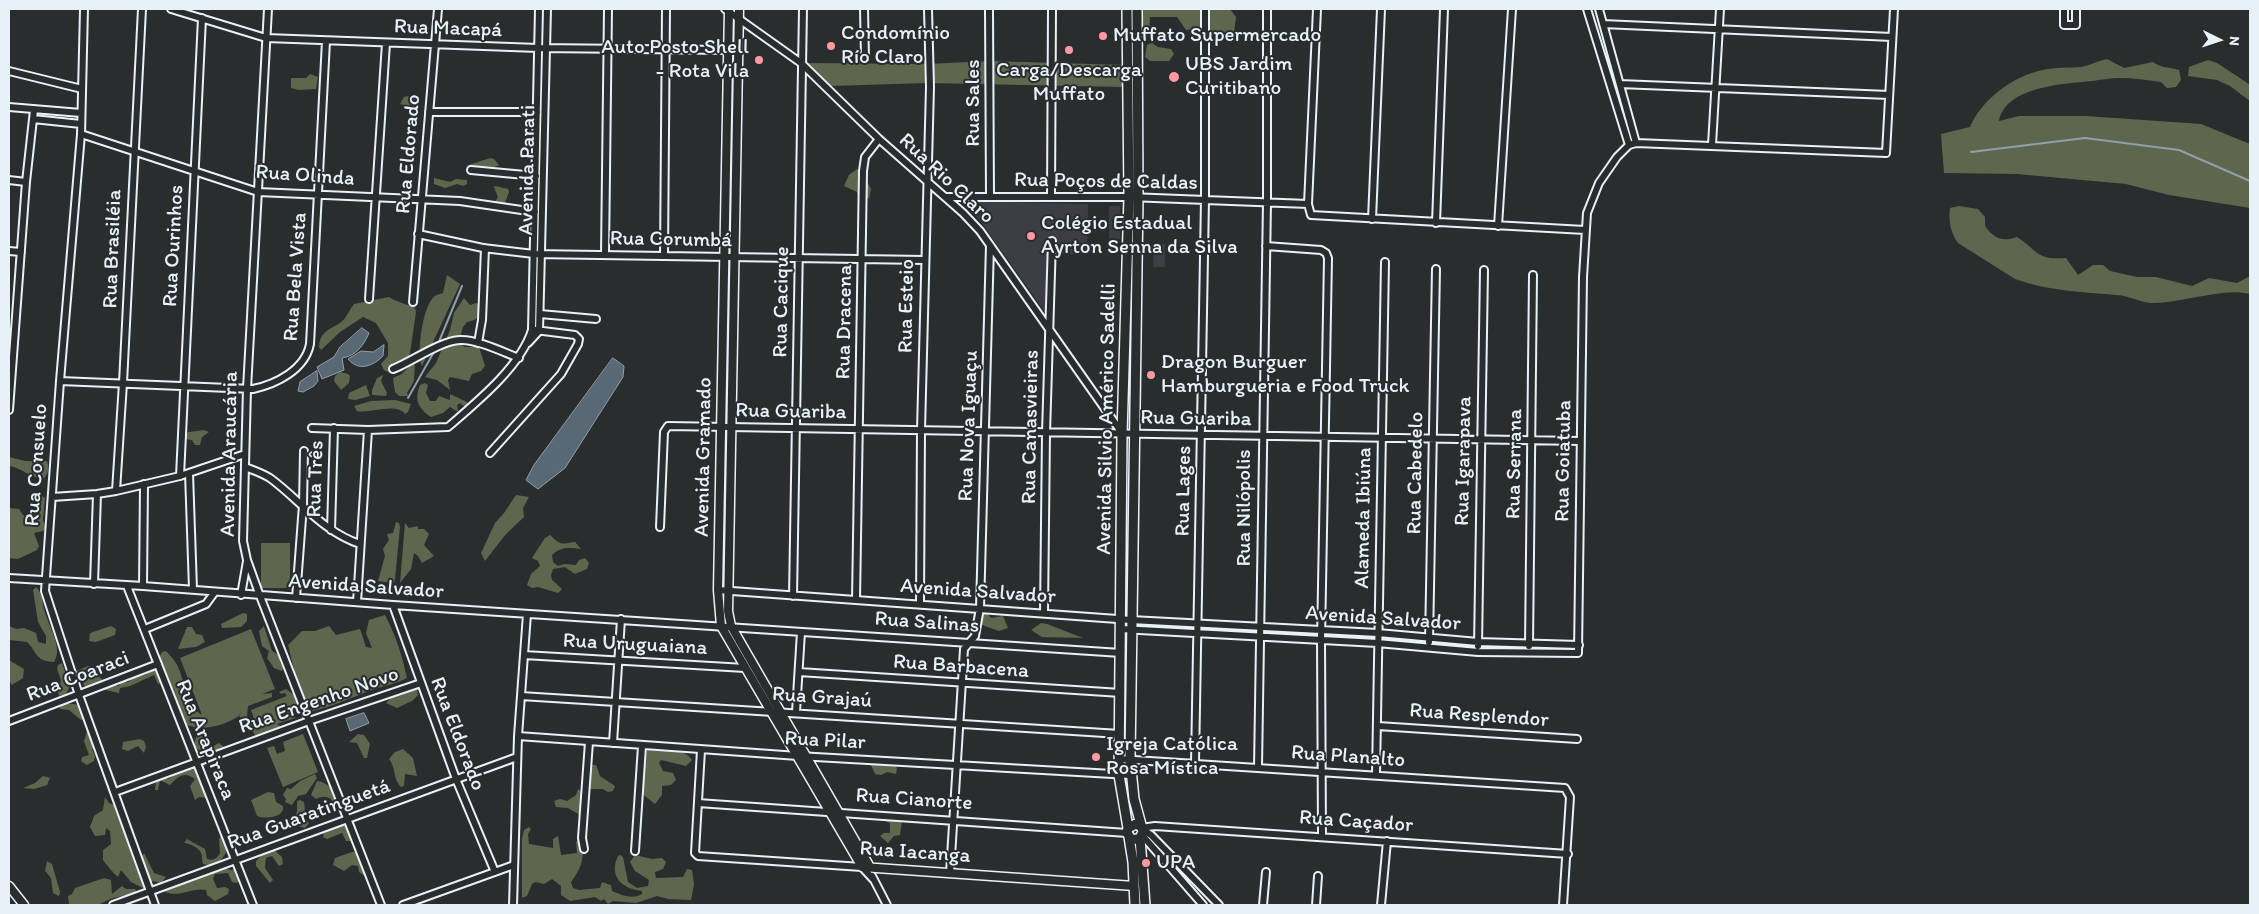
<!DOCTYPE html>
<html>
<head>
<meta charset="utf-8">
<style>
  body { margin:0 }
  #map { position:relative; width:2259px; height:914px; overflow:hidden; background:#2a2d2e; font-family:Itim,sans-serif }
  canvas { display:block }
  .frame { position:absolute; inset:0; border:10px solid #e8f1f8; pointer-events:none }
  .north { position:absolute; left:2194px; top:15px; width:50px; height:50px; -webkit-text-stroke:4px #2a2d2e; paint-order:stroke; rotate:94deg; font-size:14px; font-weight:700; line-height:20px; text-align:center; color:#e8f1f8 }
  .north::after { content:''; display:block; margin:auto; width:18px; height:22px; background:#e8f1f8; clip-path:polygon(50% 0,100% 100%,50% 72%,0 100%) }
</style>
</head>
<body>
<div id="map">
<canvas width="2259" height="914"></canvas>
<div class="frame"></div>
<div class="north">N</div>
</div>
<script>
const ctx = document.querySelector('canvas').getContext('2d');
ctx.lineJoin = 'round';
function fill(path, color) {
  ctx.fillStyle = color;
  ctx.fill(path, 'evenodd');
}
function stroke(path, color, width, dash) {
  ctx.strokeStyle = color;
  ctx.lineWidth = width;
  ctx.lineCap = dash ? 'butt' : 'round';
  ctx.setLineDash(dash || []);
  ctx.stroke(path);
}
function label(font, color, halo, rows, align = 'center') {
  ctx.font = font + ' Itim,sans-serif';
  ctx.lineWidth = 4;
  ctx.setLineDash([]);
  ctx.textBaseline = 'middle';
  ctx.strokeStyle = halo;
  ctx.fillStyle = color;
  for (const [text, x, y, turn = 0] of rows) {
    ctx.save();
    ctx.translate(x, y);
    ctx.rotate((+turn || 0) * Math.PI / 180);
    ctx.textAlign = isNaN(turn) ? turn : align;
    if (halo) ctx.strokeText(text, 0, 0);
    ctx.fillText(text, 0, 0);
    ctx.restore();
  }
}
const built = new Path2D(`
  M 966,201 L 1088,204 L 1087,254 L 1048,254 L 1045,312 Z
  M 1109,206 L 1120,206 L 1120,239 L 1109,239 Z
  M 1154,244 L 1165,244 L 1165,267 L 1153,267 Z`);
const green = new Path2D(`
  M 1142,9 L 1230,9 L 1236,17 L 1234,33 L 1215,36 L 1209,34 L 1207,20 L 1201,20 L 1201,28 L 1186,30 L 1177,17 L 1150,17 L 1149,35 L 1142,37 Z
  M 1152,43 L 1158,47 L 1171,49 L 1174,54 L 1169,61 L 1150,61 L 1145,57 L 1147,45 Z
  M 2107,59 L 2124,68 L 2153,62 C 2161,68 2169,67 2179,70 L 2181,80 L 2176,87 L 2167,88 L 2161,82 C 2147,80 2133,78 2119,78 C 2110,78 2101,80 2092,81 C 2064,84 2006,86 1999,121 L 2019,116 L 2086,116 L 2201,124 L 2250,144 L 2250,208 L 2169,195 L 2126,184 L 2017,174 L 1944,173 L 1941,134 L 1970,127 C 1982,99 2013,76 2043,70 C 2056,67 2069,68 2081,67 C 2090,65 2099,61 2107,59 Z
  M 2208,60 L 2217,63 L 2249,84 L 2250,101 L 2230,86 L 2217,80 L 2188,76 L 2189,67 Z
  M 990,61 L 1124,65 L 1123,87 L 927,83 L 830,86 L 807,63 L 927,64 Z
  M 310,74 L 318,77 L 316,89 L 299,90 L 291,88 L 291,78 L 306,78 Z
  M 416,94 L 415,106 L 411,107 L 400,104 L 404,97 Z
  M 490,158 L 494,159 L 499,165 L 495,167 L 466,166 Z
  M 857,169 L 862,172 L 871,189 L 869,199 L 865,196 L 861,204 L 857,192 L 844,186 L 849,175 Z
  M 434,178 L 450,182 L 456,179 L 467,180 L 467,184 L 463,186 L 457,184 L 445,188 L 434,184 Z
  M 495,186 L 508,189 L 509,192 L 505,203 L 494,203 L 498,197 L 494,187 Z
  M 1959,206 L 1978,209 L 1985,217 L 1985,226 C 1994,239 2003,242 2017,237 C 2040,252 2035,260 2066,258 L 2078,275 L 2093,265 L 2103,265 L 2110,271 L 2137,277 L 2156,277 L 2192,286 L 2209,278 L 2237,283 L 2250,276 L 2250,294 C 2222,287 2181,304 2151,303 C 2140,302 2129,296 2117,295 C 2083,292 2048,291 2015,279 L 1958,243 C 1951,233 1948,221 1950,208 Z
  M 447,275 L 460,284 L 422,366 C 416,353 423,307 433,298 C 435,295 440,294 443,293 Z
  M 389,297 C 398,303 405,303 415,308 L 416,312 L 410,353 L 403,371 L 392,374 L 384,370 L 381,364 L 388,356 L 388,343 L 376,323 L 363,317 L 340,332 L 321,350 L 319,347 C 320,327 337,329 345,318 C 348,314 350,309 354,304 Z
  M 464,298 L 470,305 L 476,303 L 482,305 C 480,315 479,320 467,322 L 463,327 L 459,341 L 464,347 L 479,347 L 485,366 L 481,371 L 472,374 L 469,381 L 450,377 L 448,380 L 450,390 L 437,380 L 425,377 L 436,363 L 450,330 L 454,313 Z
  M 415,360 L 414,381 L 407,393 L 408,396 L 399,396 L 395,392 L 393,378 L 402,374 Z
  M 340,372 L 348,374 L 350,376 L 349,383 L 341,390 L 334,381 L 335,376 Z
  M 383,375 L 381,381 L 387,393 L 386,396 L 372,395 L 372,390 L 377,378 Z
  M 425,383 L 428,385 L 426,393 L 430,401 L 436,401 L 439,396 L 450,400 L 450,394 L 467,402 L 468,406 L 465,407 L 460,403 L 457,405 L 458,412 L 450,407 L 443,413 L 431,417 C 418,408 414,400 420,385 Z
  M 366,385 L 370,396 L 355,400 L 348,399 L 349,393 Z
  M 395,400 L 411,404 L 408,412 L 405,414 C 397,402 369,414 357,411 L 354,406 L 371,401 Z
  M 204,430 L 209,432 L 202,437 L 200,445 L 195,445 L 192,440 L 184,439 L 182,433 Z
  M 9,457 L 25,461 L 47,461 C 49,467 49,474 43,479 C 31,478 22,468 9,466 Z
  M 516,495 L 529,497 L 523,508 L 524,517 L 506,534 L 485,561 L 481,553 L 495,523 L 504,513 Z
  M 42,496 L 45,498 L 43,520 L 46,528 L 43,531 L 34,533 L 39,546 L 37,550 L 18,559 L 9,558 L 9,508 L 19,509 L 23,515 L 33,519 L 38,501 Z
  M 396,522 L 399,523 L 400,527 L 395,579 L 394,583 L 378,581 L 385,556 L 383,549 L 389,540 L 387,534 L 393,533 Z
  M 405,523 L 409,528 L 418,526 L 418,529 L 424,529 L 429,534 L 424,545 L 434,556 L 422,563 L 418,556 L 414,553 L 411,569 L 400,583 Z
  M 550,535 C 562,546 560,544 575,542 L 581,549 C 569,548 562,546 552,555 L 553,562 L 558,566 L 564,564 L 576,565 L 579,560 L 585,558 L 589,563 L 587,569 L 575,574 L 565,567 L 553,569 L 551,575 L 552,580 L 562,589 L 558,593 L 538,587 L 532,588 L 527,585 L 531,574 L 540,566 L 538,561 L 532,558 L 545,538 Z
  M 261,543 L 290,543 L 290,588 L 261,588 Z
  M 36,587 C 43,594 42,601 44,609 C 47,624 64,647 54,662 C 35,661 38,653 27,642 L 9,640 L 9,626 L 16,629 L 24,628 L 36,633 L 38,642 L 46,644 L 46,636 L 38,622 L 33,590 Z
  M 982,612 L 986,612 L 991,618 L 1003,616 L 1008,628 L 999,631 L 982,625 L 980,620 Z
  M 243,613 L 247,614 L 247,621 L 241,627 L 222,628 L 221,624 Z
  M 385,615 C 396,636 402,655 407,678 C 395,685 382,686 369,691 C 349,699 331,707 309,712 L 296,677 L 288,645 L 302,631 L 315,631 L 329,626 L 336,635 L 360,629 L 366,647 L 372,648 L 366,633 L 369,620 Z
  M 1041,623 L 1047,624 L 1083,638 L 1042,637 L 1031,630 Z
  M 111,626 L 116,629 L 115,635 L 96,642 L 89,641 L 90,633 Z
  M 264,626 L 272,651 L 280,656 L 280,662 L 283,668 L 282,671 L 274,668 L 267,658 L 269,651 L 262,646 L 259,631 Z
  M 187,627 L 192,627 L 196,634 L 202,635 L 205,642 L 196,647 L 178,649 Z
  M 251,629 L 275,689 L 262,694 L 272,693 L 272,697 L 248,706 L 247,716 L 256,725 L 251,710 L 287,696 L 285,693 L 281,694 L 279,692 L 286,689 L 297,697 L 303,707 L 301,710 L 296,711 L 291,708 L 295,718 L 277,724 L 280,726 C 274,732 263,736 255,735 L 246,721 L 241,721 L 239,714 L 239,716 C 223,726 202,732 185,724 L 179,712 L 174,690 L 168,684 L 158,659 L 162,652 L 166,651 C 170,655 176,662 178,667 C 185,682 186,706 202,715 L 180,658 Z
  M 9,660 L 24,669 L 23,678 L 12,685 L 9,681 Z
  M 62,663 L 70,686 L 66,694 L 59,696 L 58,692 L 61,680 L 57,669 L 58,665 Z
  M 88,666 L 93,667 L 94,673 L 102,679 L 100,683 L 88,688 L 84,686 L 83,680 L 76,673 L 76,671 Z
  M 154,670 L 158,671 L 161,683 L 158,684 L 154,675 L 130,686 L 120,688 L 119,693 L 101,689 L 102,687 L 110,684 L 119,686 L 120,681 L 128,682 L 136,676 L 145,675 Z
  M 417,689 L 418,695 L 412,701 L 397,708 L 386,703 L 392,697 Z
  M 64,703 L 81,705 L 86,718 L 81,720 L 69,710 L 60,709 L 60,707 Z
  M 87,731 L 92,732 L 96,747 L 92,749 L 95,756 L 94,761 L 87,765 L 81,761 L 82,757 L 89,755 L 84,741 Z
  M 207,732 L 209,736 L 202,742 L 203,749 L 208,749 L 219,743 L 224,747 L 234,745 L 230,749 L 201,758 L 201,752 L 194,746 L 197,733 Z
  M 303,734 L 318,772 L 283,787 L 267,748 L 274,746 L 277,754 L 285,751 L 283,742 Z
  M 358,734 L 364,735 L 370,744 L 367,758 L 364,758 L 357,743 L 349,742 Z
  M 140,739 L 144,741 L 146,747 L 144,753 L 138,746 L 128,751 L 122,749 L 123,742 Z
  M 403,749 L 413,758 L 417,776 L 405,774 L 404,786 L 401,787 C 393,780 396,767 389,759 L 395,752 Z
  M 647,749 C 659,748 687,749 692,760 L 686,766 L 661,760 L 659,763 L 663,771 L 673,773 L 676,780 L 671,785 L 662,786 L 662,795 L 655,804 L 641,793 L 641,775 L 646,762 Z
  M 874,764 L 895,766 L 897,768 L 896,774 L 887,772 L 881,775 L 875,774 L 871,765 Z
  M 592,765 L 596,765 L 600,776 L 615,786 L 613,791 L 608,792 L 603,789 L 590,789 L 589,770 Z
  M 191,766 L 196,768 L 208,798 L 199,797 L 195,800 L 190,786 L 195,779 C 185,771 178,776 170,785 L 160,780 L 158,790 L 155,790 L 156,780 L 164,776 L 168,779 Z
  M 315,774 L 317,778 L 306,794 L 298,796 L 292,805 L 285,802 L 286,799 L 283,795 L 287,788 L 291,789 L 300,781 Z
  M 43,776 L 50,778 L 47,785 L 34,789 L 23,788 L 35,783 Z
  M 317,781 C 332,784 335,792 340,805 L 338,807 L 335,806 C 331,796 325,795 316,799 L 311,795 Z
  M 578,789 L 582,792 L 580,815 L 568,808 L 556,807 L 554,801 L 560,799 L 567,801 L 576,795 Z
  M 268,792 L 274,793 L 276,802 L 283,806 L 283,810 C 279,818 266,819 257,816 L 251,800 Z
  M 105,797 L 109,803 L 119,807 L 141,868 L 143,888 L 131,882 L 121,870 L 118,877 C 114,874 106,864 103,860 L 103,850 L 111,844 L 110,831 L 106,828 L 105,835 L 95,836 L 90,827 L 94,816 L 103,810 Z
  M 300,800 L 304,802 L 306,820 L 309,823 L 305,828 L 295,825 L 292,821 L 297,812 L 297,801 Z
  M 874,817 L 902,820 L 900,835 L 894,836 L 888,843 L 880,836 L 884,833 L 890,833 L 890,823 Z
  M 338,824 C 346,825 350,829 353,836 L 351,841 L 346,841 L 342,833 L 327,839 L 323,837 L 324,830 Z
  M 529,827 L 531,829 L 528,834 L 529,844 L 553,848 L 553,839 L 558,836 L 561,855 L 577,853 L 576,842 L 580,838 C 586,855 582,868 571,882 L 573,888 L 579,890 L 600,888 L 602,882 L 611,885 L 612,891 C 622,895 632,900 642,894 L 642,891 C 623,889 608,877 618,856 L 620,855 L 623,857 L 628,882 L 637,888 L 648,886 L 649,880 L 635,871 L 630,862 L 635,855 L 652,859 L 662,858 L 666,862 L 663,869 L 655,872 L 656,878 L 683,877 L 687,869 L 692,870 L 694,884 L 691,900 L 668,899 L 657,896 L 636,903 L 613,901 L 608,904 L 604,899 L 601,901 L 595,897 L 570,901 L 561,895 L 561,886 L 552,879 L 544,884 L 535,882 L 532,884 L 527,896 L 522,898 L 522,839 L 524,830 Z
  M 222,835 L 225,835 L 228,849 C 221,861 218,868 203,864 C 202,861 202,859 202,856 C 201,848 191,844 184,843 L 187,839 L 205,849 L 207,859 C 213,861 217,859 220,853 L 219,839 Z
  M 274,850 L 282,857 L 283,864 L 279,866 L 272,856 L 266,858 L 265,868 L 273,880 L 270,883 L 256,866 L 256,861 L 265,852 Z
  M 352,852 L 358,852 L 366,875 L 365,876 L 359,872 L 358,866 L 352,865 L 344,871 L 333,865 L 335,858 Z
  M 144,853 L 154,873 L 166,877 L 161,883 L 149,880 L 141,859 Z
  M 47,861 L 52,864 L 60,892 L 59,896 L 53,893 L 51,878 L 45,871 Z
  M 222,867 L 231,870 L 237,868 L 241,881 L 236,883 L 232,882 L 228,873 L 215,874 L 213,879 L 217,888 L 225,887 L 229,889 L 228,894 L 215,901 L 207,895 L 206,890 C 191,887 180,898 165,892 L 166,887 L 184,881 L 193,881 L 203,873 Z
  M 104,878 L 111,880 L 112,894 L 122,886 L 126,889 L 135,889 L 137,893 L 113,898 L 97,905 L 69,905 L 68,896 L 72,894 L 75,888 Z`);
const water = new Path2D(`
  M 362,328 L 369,333 C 364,345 356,356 342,358 L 344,370 L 322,379 L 317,367 L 334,357 L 340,347 Z
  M 384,345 L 383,356 C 373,366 359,372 348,359 L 361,351 L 373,352 Z
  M 613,358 L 624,366 L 623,377 L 565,468 L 538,489 L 526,480 L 534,465 Z
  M 317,371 L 318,381 L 314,386 L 303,392 L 298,391 L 300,382 Z
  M 364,713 L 369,723 L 350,731 L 346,719 Z`);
const stream = new Path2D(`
  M 1971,152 L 2085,138 L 2179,150 L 2250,181
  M 438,344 L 462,286
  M 408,398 L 435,350`);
const minor = new Path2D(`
  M 84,9 L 81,134 L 60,381 L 45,591 L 79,695 L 155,905
  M 171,9 L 266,38 L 538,48 L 729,50
  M 268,9 L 247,389 L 243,541 L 247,560 L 260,596 L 381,905
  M 725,9 L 801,63 L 879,139 L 963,213 L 980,231 L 1122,433
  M 864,9 L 865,58
  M 989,9 L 990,197
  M 1317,9 L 1308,204 L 1311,215 L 1585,230
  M 1587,9 L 1629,145
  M 1599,9 L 1636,143
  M 2064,9 L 2064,25 L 2076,25 L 2076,9
  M 1603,24 L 1892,37
  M 9,71 L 82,89
  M 1620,84 L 1889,95
  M 9,107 L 81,113
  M 429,112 L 537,112
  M 33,119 L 81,124
  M 81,134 L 258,192 L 460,201 L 535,212
  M 1712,145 L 1720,9
  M 471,170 L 536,176
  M 9,180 L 26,182
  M 945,197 L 1129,197 L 1308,204
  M 1051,197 L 1052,9
  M 1372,219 L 1381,9
  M 1436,223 L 1444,9
  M 1498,226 L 1512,9
  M 418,234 L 483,248 L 534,254 L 924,260
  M 1266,246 L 1321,250 L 1326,253 L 1328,258 L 1321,640 L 1322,836
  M 9,251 L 21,252
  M 605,254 L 608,9
  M 664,256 L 666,9
  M 369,299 L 386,43
  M 413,302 L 438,9
  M 540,314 L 596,319
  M 478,343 L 482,320 L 485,248
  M 528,343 L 539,331 L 547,9
  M 393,369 C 413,361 440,341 460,340 C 476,339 503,352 519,358
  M 60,381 L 253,389 C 276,384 305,370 310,344 L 326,41
  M 9,410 L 26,182 L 34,110
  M 312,428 L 368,430 L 448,427 C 477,402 521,366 532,330 L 539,9
  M 490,453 L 561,374 L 578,344 L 579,339 L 575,335 L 535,330
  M 245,467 C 253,470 262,473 270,478 C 300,500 323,532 360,544
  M 189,473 L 193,589
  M 180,476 L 202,18
  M 116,491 L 123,383 L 142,9
  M 52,497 L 97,494 L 116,491 L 180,476 L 245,454
  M 660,527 L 664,432 L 668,426 L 1580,441
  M 331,530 L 334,428
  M 9,578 L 143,586 L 393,605 L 1121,653
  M 94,584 L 97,494
  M 127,586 L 253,905
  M 143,586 L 144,484
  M 718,590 L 1131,620 L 1378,633 L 1478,642 L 1579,645
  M 241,595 L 247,561
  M 793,596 L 803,9
  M 296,598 L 303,505 L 304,451
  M 856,600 L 863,171 L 865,157 L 879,139
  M 357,602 L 368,430
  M 920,604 L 921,430 L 930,87 L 928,9
  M 393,605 L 456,779 L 495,872
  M 1044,613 L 1046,433 L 1052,241
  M 145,629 L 206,604 L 214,593
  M 1121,629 L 1377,643 L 1478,652 L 1578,653 L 1583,277 L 1587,213 L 1599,183 L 1617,157 L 1629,145 L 1636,143 L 1886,153 L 1894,9
  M 1429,642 L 1436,269
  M 1478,646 L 1484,270
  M 1529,646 L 1533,275
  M 524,655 L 745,668
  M 799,672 L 1121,693
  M 521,696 L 1120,734
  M 796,712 L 801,632
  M 9,721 L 158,664
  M 1378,726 L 1577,739
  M 518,736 L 798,756 L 1130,775
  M 613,743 L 621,619
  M 701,750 L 695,853 L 698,856 L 862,867 L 873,879
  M 1119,759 L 1565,788 L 1570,797 L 1563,905
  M 1195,763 L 1205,199 L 1205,9
  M 1258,768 L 1267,202 L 1267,9
  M 1376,775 L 1385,262
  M 115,792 L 309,721 L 421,683
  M 698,803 L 1127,833
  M 1141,828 L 1155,826 L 1568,854
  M 1142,829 L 1151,835 L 1219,905
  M 1142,835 L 1203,905
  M 584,849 L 582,838 L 589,742
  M 635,851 L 642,746
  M 950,873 L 964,649 L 975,636 L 980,608 L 990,245
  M 872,876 L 887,905
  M 113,905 L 517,757
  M 403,905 L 514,865
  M 513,905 L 518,736 L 527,614
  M 1263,905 L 1266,872
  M 1316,905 L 1318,876
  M 1381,905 L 1387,841`);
const tertiary = new Path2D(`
  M 729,9 L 718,590 L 721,626 L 862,867 L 1134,886
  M 739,9 L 728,611 L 731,626 L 870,867
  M 9,886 L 24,905`);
const secondary = new Path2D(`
  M 1127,9 L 1129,197 L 1122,434 L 1119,775 L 1128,828
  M 1137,9 L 1138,197 L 1130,759 L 1134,799 L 1143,832 L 1140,838 L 1132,840 L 1127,833 L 1128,828 L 1136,824 L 1140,826
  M 1129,837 L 1133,862 L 1135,905
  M 1140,838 L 1145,905`);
const markers = [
  [1103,36,5,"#ff9aa2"],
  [831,46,5,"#ff9aa2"],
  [1069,50,5,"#ff9aa2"],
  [759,60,5,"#ff9aa2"],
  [1174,77,6,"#ff9aa2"],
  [1031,236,5,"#ff9aa2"],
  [1151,375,5,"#ff9aa2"],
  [1096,757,5,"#ff9aa2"],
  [1146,863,5,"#ff9aa2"]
];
const streetNames = [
  ["Rua Macapá",448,29,2],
  ["Rua Sales",974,103,-90],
  ["Rua Eldorado",409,154,-85],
  ["Avenida Parati",528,170,-89],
  ["Rua Olinda",305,176,4],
  ["Rua Rio Claro",946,179,43],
  ["Rua Poços de Caldas",1106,182,1],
  ["Rua Corumbá",671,240,1],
  ["Rua Ourinhos",174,246,-87],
  ["Rua Brasiléia",113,249,-88],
  ["Rua Bela Vista",296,277,-86],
  ["Rua Cacique",782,302,-89],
  ["Rua Esteio",907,306,-89],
  ["Rua Dracena",845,322,-89],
  ["Rua Guariba",791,412,1],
  ["Avenida Silvio Américo Sadelli",1107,419,-89],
  ["Rua Guariba",1196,419,1],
  ["Rua Nova Iguaçu",969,426,-88],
  ["Rua Canasvieiras",1031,427,-89],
  ["Avenida Araucária",230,454,-89],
  ["Avenida Gramado",704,457,-89],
  ["Rua Igarapava",1464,461,-89],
  ["Rua Goiatuba",1564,461,-89],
  ["Rua Serrana",1515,464,-89],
  ["Rua Consuelo",37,465,-86],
  ["Rua Cabedelo",1416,473,-89],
  ["Rua Três",316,479,-88],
  ["Rua Lages",1184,491,-89],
  ["Rua Nilópolis",1245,508,-90],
  ["Alameda Ibiúna",1364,518,-89],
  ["Avenida Salvador",366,587,4],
  ["Avenida Salvador",978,592,4],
  ["Avenida Salvador",1383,619,4],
  ["Rua Salinas",927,623,4],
  ["Rua Uruguaiana",635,645,3],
  ["Rua Barbacena",961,667,4],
  ["Rua Coaraci",78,677,-21],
  ["Rua Grajaú",822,698,4],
  ["Rua Engenho Novo",319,701,-19],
  ["Rua Resplendor",1479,716,4],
  ["Rua Eldorado",457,734,69],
  ["Rua Arapiraca",205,740,68],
  ["Rua Pilar",825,741,3],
  ["Rua Planalto",1348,757,4],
  ["Rua Cianorte",914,800,4],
  ["Rua Guaratinguetá",309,815,-20],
  ["Rua Caçador",1356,822,4],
  ["Rua Iacanga",915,853,4]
];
const poiNames = [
  ["Condomínio",841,34],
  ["Río Claro",841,58],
  ["Muffato Supermercado",1113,36],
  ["Auto Posto Shell",749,48,"right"],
  ["- Rota Vila",749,72,"right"],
  ["UBS Jardim",1185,65],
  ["Curitibano",1185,89],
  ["Carga/Descarga",1069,71,"center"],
  ["Muffato",1069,95,"center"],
  ["Colégio Estadual",1041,224],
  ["Ayrton Senna da Silva",1041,248],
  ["Dragon Burguer",1161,363],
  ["Hamburgueria e Food Truck",1161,387],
  ["Igreja Católica",1106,745],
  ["Rosa Mística",1106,769],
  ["UPA",1156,863]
];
fill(built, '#3d3e44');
fill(green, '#5e674e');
fill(water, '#586874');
stroke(water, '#929fa9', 1);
stroke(stream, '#929fa9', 2);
stroke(minor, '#e8f1f8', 10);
stroke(tertiary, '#e8f1f8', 11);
stroke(secondary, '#e8f1f8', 12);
stroke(minor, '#2a2d2e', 6);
stroke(tertiary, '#2a2d2e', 8);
stroke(secondary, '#2a2d2e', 9);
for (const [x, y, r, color] of markers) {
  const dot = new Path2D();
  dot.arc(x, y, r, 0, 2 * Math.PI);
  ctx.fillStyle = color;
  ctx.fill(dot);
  stroke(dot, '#2a2d2e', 2);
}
label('21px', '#e8f1f8', '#2a2d2e', streetNames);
label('21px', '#e8f1f8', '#2a2d2e', poiNames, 'left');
</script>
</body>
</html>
